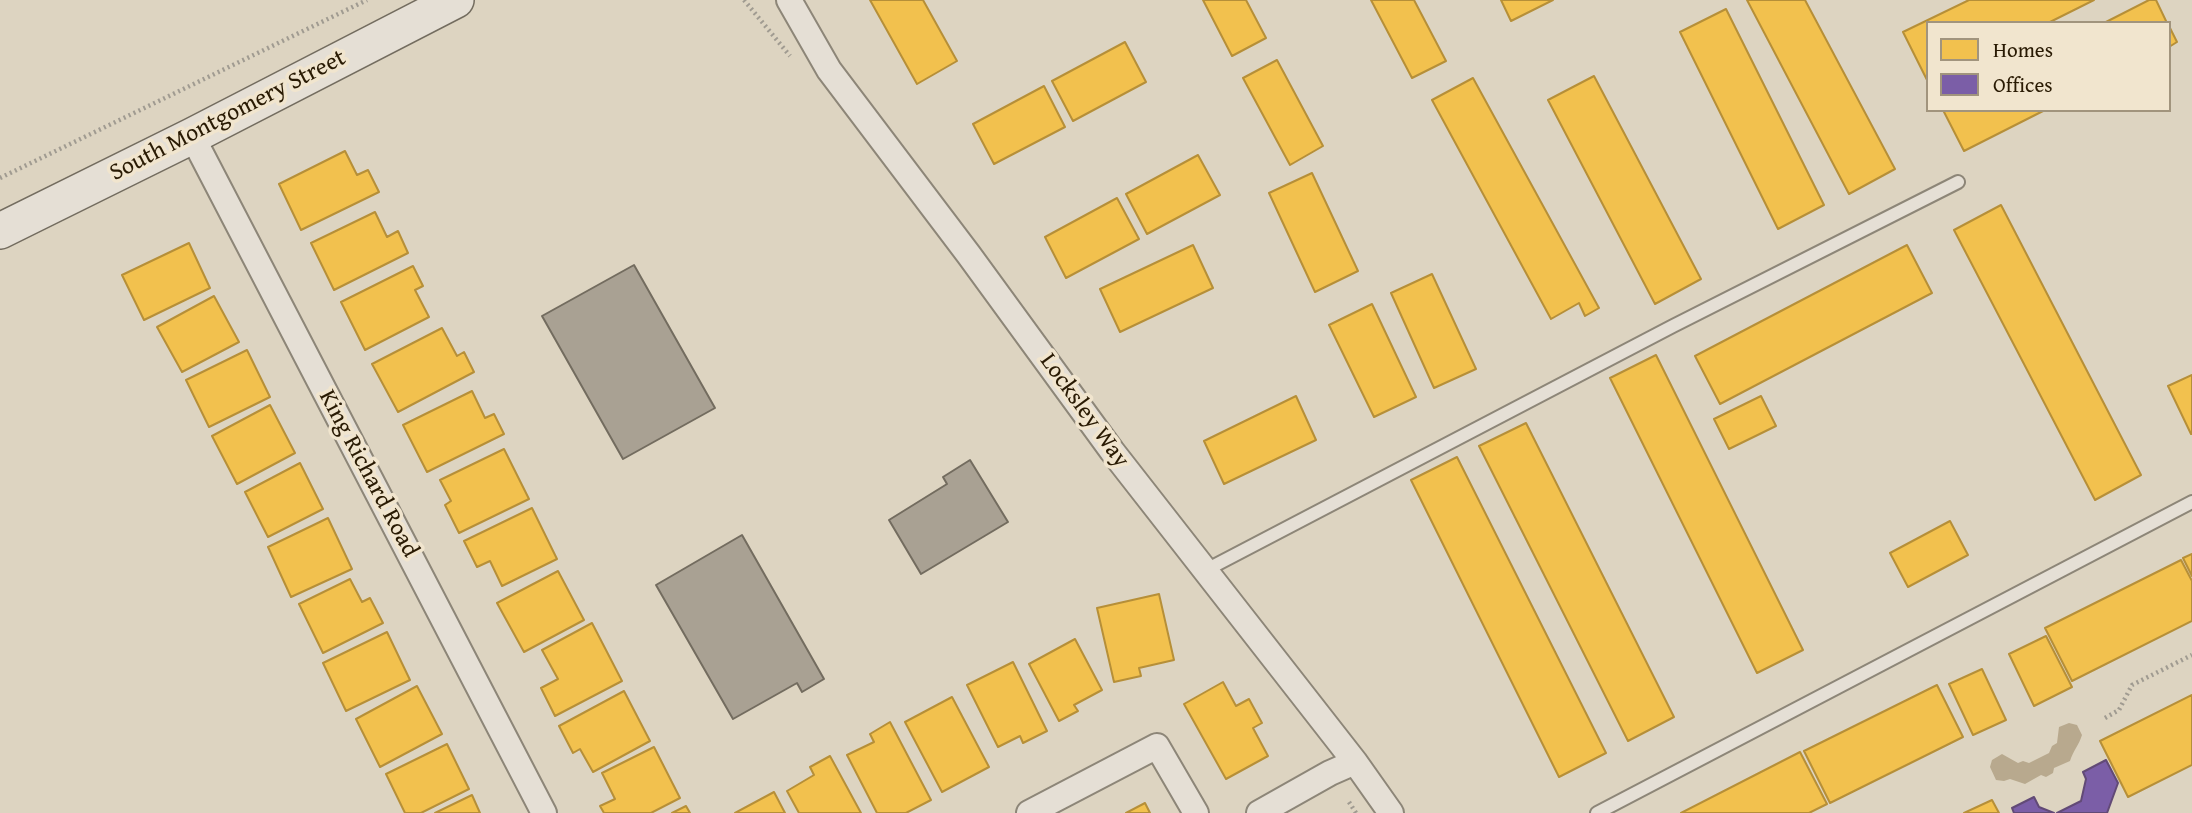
<!DOCTYPE html>
<html>
<head>
<meta charset="utf-8">
<style>
  body { margin:0 }
  #map { position:relative; width:2192px; height:813px; overflow:hidden; background:#ddd4c1; font-family:"Gentium Book Plus",serif }
  canvas { display:block }
  .legend { position:absolute; left:1926px; top:21px; width:245px; height:91px; box-sizing:border-box; background:#f1e5ce; border:2px solid #a1947d; margin:0; padding:9px 12px; list-style:none; font-size:21px; color:#291a03 }
  .legend li { display:flex; align-items:center; gap:14px; height:35px }
  .legend b { width:35px; border:2px solid #a1947d }
</style>
</head>
<body>
<div id="map">
<canvas width="2192" height="813"></canvas>
<ul class="legend">
<li><b style="height:19px;background:#f2c14e"></b>Homes</li>
<li><b style="height:19px;background:#7b5ea7"></b>Offices</li>
</ul>
</div>
<script>
const ctx = document.querySelector('canvas').getContext('2d');
ctx.lineJoin = 'round';
function fill(path, color) {
  ctx.fillStyle = color;
  ctx.fill(path, 'evenodd');
}
function stroke(path, color, width, dash) {
  ctx.strokeStyle = color;
  ctx.lineWidth = width;
  ctx.lineCap = dash ? 'butt' : 'round';
  ctx.setLineDash(dash || []);
  ctx.stroke(path);
}
function label(font, color, halo, rows, align = 'center') {
  ctx.font = font + ' "Gentium Book Plus",serif';
  ctx.lineWidth = 7;
  ctx.setLineDash([]);
  ctx.textBaseline = 'middle';
  ctx.strokeStyle = halo;
  ctx.fillStyle = color;
  for (const [text, x, y, turn = 0] of rows) {
    ctx.save();
    ctx.translate(x, y);
    ctx.rotate((+turn || 0) * Math.PI / 180);
    ctx.textAlign = isNaN(turn) ? turn : align;
    if (halo) ctx.strokeText(text, 0, 0);
    ctx.fillText(text, 0, 0);
    ctx.restore();
  }
}
const water = new Path2D(`
  M 2069,723 L 2077,725 L 2082,735 C 2079,745 2073,751 2070,761 L 2054,768 L 2053,773 L 2046,777 L 2041,775 L 2025,784 L 2010,779 L 2004,781 L 1996,780 L 1990,767 L 1992,760 L 2002,754 L 2018,763 L 2023,761 L 2029,763 L 2049,753 L 2052,746 L 2057,743 L 2059,727 Z`);
const homes = new Path2D(`
  M 870,0 L 923,0 L 957,61 L 917,84 Z
  M 1203,0 L 1246,0 L 1266,38 L 1232,56 Z
  M 1371,0 L 1414,0 L 1446,61 L 1412,78 Z
  M 1501,0 L 1553,0 L 1511,21 Z
  M 1747,0 L 1805,0 L 1895,169 L 1849,194 Z
  M 1969,0 L 2094,0 L 2048,23 L 1928,23 L 1928,82 L 1903,32 Z
  M 2149,0 L 2156,0 L 2167,23 L 2104,23 Z
  M 1726,9 L 1824,205 L 1778,229 L 1680,32 Z
  M 2169,26 L 2177,42 L 2169,47 Z
  M 1125,42 L 1146,82 L 1073,121 L 1052,81 Z
  M 1277,60 L 1323,146 L 1290,165 L 1243,78 Z
  M 1594,76 L 1701,279 L 1655,304 L 1548,100 Z
  M 1473,78 L 1599,308 L 1585,316 L 1579,303 L 1551,319 L 1432,100 Z
  M 1044,86 L 1065,127 L 994,164 L 973,124 Z
  M 1943,110 L 2045,110 L 1964,151 Z
  M 345,151 L 357,175 L 368,170 L 379,192 L 301,230 L 279,184 Z
  M 1198,155 L 1220,195 L 1147,234 L 1126,194 Z
  M 1312,173 L 1358,271 L 1315,292 L 1269,193 Z
  M 1117,198 L 1139,239 L 1066,278 L 1045,237 Z
  M 2001,205 L 2141,475 L 2095,500 L 1954,230 Z
  M 375,212 L 387,237 L 398,231 L 408,253 L 334,290 L 311,243 Z
  M 189,243 L 210,288 L 144,320 L 122,275 Z
  M 1193,245 L 1213,288 L 1120,332 L 1100,289 Z
  M 1907,245 L 1932,293 L 1720,404 L 1695,356 Z
  M 413,266 L 423,286 L 415,290 L 429,317 L 365,350 L 341,302 Z
  M 1432,274 L 1476,369 L 1434,388 L 1391,293 Z
  M 214,296 L 239,342 L 182,372 L 157,327 Z
  M 1372,304 L 1416,397 L 1374,417 L 1329,325 Z
  M 442,328 L 457,356 L 464,352 L 474,372 L 398,412 L 372,364 Z
  M 247,350 L 270,397 L 209,427 L 186,380 Z
  M 1656,355 L 1803,650 L 1757,673 L 1610,378 Z
  M 2192,375 L 2192,434 L 2191,434 L 2168,386 Z
  M 472,391 L 485,418 L 494,414 L 504,434 L 427,472 L 403,425 Z
  M 1296,396 L 1316,440 L 1224,484 L 1204,441 Z
  M 1761,396 L 1776,426 L 1729,449 L 1714,419 Z
  M 270,405 L 295,453 L 237,484 L 212,436 Z
  M 1526,423 L 1674,717 L 1628,741 L 1479,446 Z
  M 504,449 L 529,499 L 459,533 L 445,505 L 451,501 L 440,480 Z
  M 1457,457 L 1606,753 L 1559,777 L 1411,480 Z
  M 300,463 L 323,509 L 268,537 L 245,492 Z
  M 532,508 L 557,559 L 502,586 L 490,561 L 477,567 L 464,541 Z
  M 328,518 L 352,569 L 291,597 L 268,547 Z
  M 1950,521 L 1968,555 L 1908,587 L 1890,553 Z
  M 2192,554 L 2192,576 L 2183,558 Z
  M 2181,560 L 2192,581 L 2192,621 L 2072,681 L 2045,628 Z
  M 558,571 L 584,620 L 524,652 L 497,603 Z
  M 350,579 L 362,602 L 370,598 L 383,623 L 323,653 L 299,604 Z
  M 1159,594 L 1174,660 L 1139,668 L 1141,676 L 1114,682 L 1097,608 Z
  M 592,623 L 622,681 L 555,716 L 541,688 L 558,679 L 542,650 Z
  M 387,632 L 410,680 L 346,711 L 323,663 Z
  M 2046,636 L 2072,687 L 2034,706 L 2009,654 Z
  M 1075,639 L 1102,690 L 1074,705 L 1078,711 L 1059,721 L 1029,664 Z
  M 1013,662 L 1047,731 L 1023,743 L 1020,736 L 998,747 L 967,685 Z
  M 1982,669 L 2006,720 L 1973,735 L 1949,684 Z
  M 1223,682 L 1236,706 L 1249,699 L 1262,723 L 1253,728 L 1268,756 L 1226,779 L 1184,704 Z
  M 1937,685 L 1963,737 L 1830,803 L 1804,751 Z
  M 417,686 L 442,734 L 380,767 L 356,719 Z
  M 624,691 L 650,741 L 593,772 L 580,749 L 573,753 L 559,726 Z
  M 2192,695 L 2192,765 L 2128,797 L 2100,741 Z
  M 952,697 L 989,767 L 942,792 L 905,722 Z
  M 890,722 L 931,800 L 906,813 L 877,813 L 847,755 L 874,742 L 870,734 Z
  M 447,744 L 469,789 L 421,813 L 405,813 L 386,774 Z
  M 654,747 L 680,798 L 651,813 L 604,813 L 600,806 L 615,799 L 602,773 Z
  M 1800,752 L 1827,804 L 1809,813 L 1681,813 Z
  M 830,756 L 861,813 L 799,813 L 787,791 L 814,775 L 810,767 Z
  M 774,792 L 785,813 L 735,813 Z
  M 472,795 L 480,813 L 435,813 Z
  M 1992,800 L 1999,813 L 1964,813 Z
  M 1145,803 L 1150,813 L 1126,813 Z
  M 686,806 L 690,813 L 672,813 Z`);
const offices = new Path2D(`
  M 2106,760 L 2118,783 L 2107,813 L 2057,813 L 2081,801 L 2086,779 L 2083,772 Z
  M 2034,797 L 2039,807 L 2054,813 L 2014,813 L 2012,808 Z`);
const building = new Path2D(`
  M 634,265 L 715,408 L 623,459 L 542,316 Z
  M 970,460 L 1008,522 L 921,574 L 889,520 L 947,484 L 943,477 Z
  M 742,535 L 824,679 L 802,692 L 797,683 L 733,719 L 656,585 Z`);
const path = new Path2D(`
  M 744,0 L 790,56
  M 0,178 L 367,0
  M 2105,718 L 2119,710 L 2132,685 L 2192,655
  M 1349,802 L 1356,813`);
const lane = new Path2D(`
  M 1206,570 L 1673,326 L 1958,182
  M 1597,813 L 2192,502`);
const street = new Path2D(`
  M 789,0 L 829,70 L 969,255 L 1112,451 L 1355,762 L 1391,813
  M 192,136 L 544,813
  M 1029,813 L 1157,746 L 1196,813
  M 1259,813 L 1330,773 L 1355,762`);
const secondary = new Path2D(`
  M 0,231 L 192,136 L 456,0`);
const streetNames = [
  ["South Montgomery Street",228,116,-27],
  ["Locksley Way",1084,411,54],
  ["King Richard Road",368,474,62]
];
fill(water, '#b8a98e');
fill(homes, '#f2c14e');
stroke(homes, '#b68f38', 2);
fill(offices, '#7b5ea7');
stroke(offices, '#624a76', 2);
fill(building, '#a9a193');
stroke(building, '#736c5f', 2);
stroke(lane, '#8d8678', 16);
stroke(street, '#8d8678', 28);
stroke(secondary, '#736c5f', 38);
stroke(path, '#a09b91', 4.5, [2, 3.5]);
stroke(lane, '#e5dfd5', 12);
stroke(street, '#e5dfd5', 24);
stroke(secondary, '#e5dfd5', 35);
label('24px', '#291a03', '#f1e5ce', streetNames);
</script>
</body>
</html>
